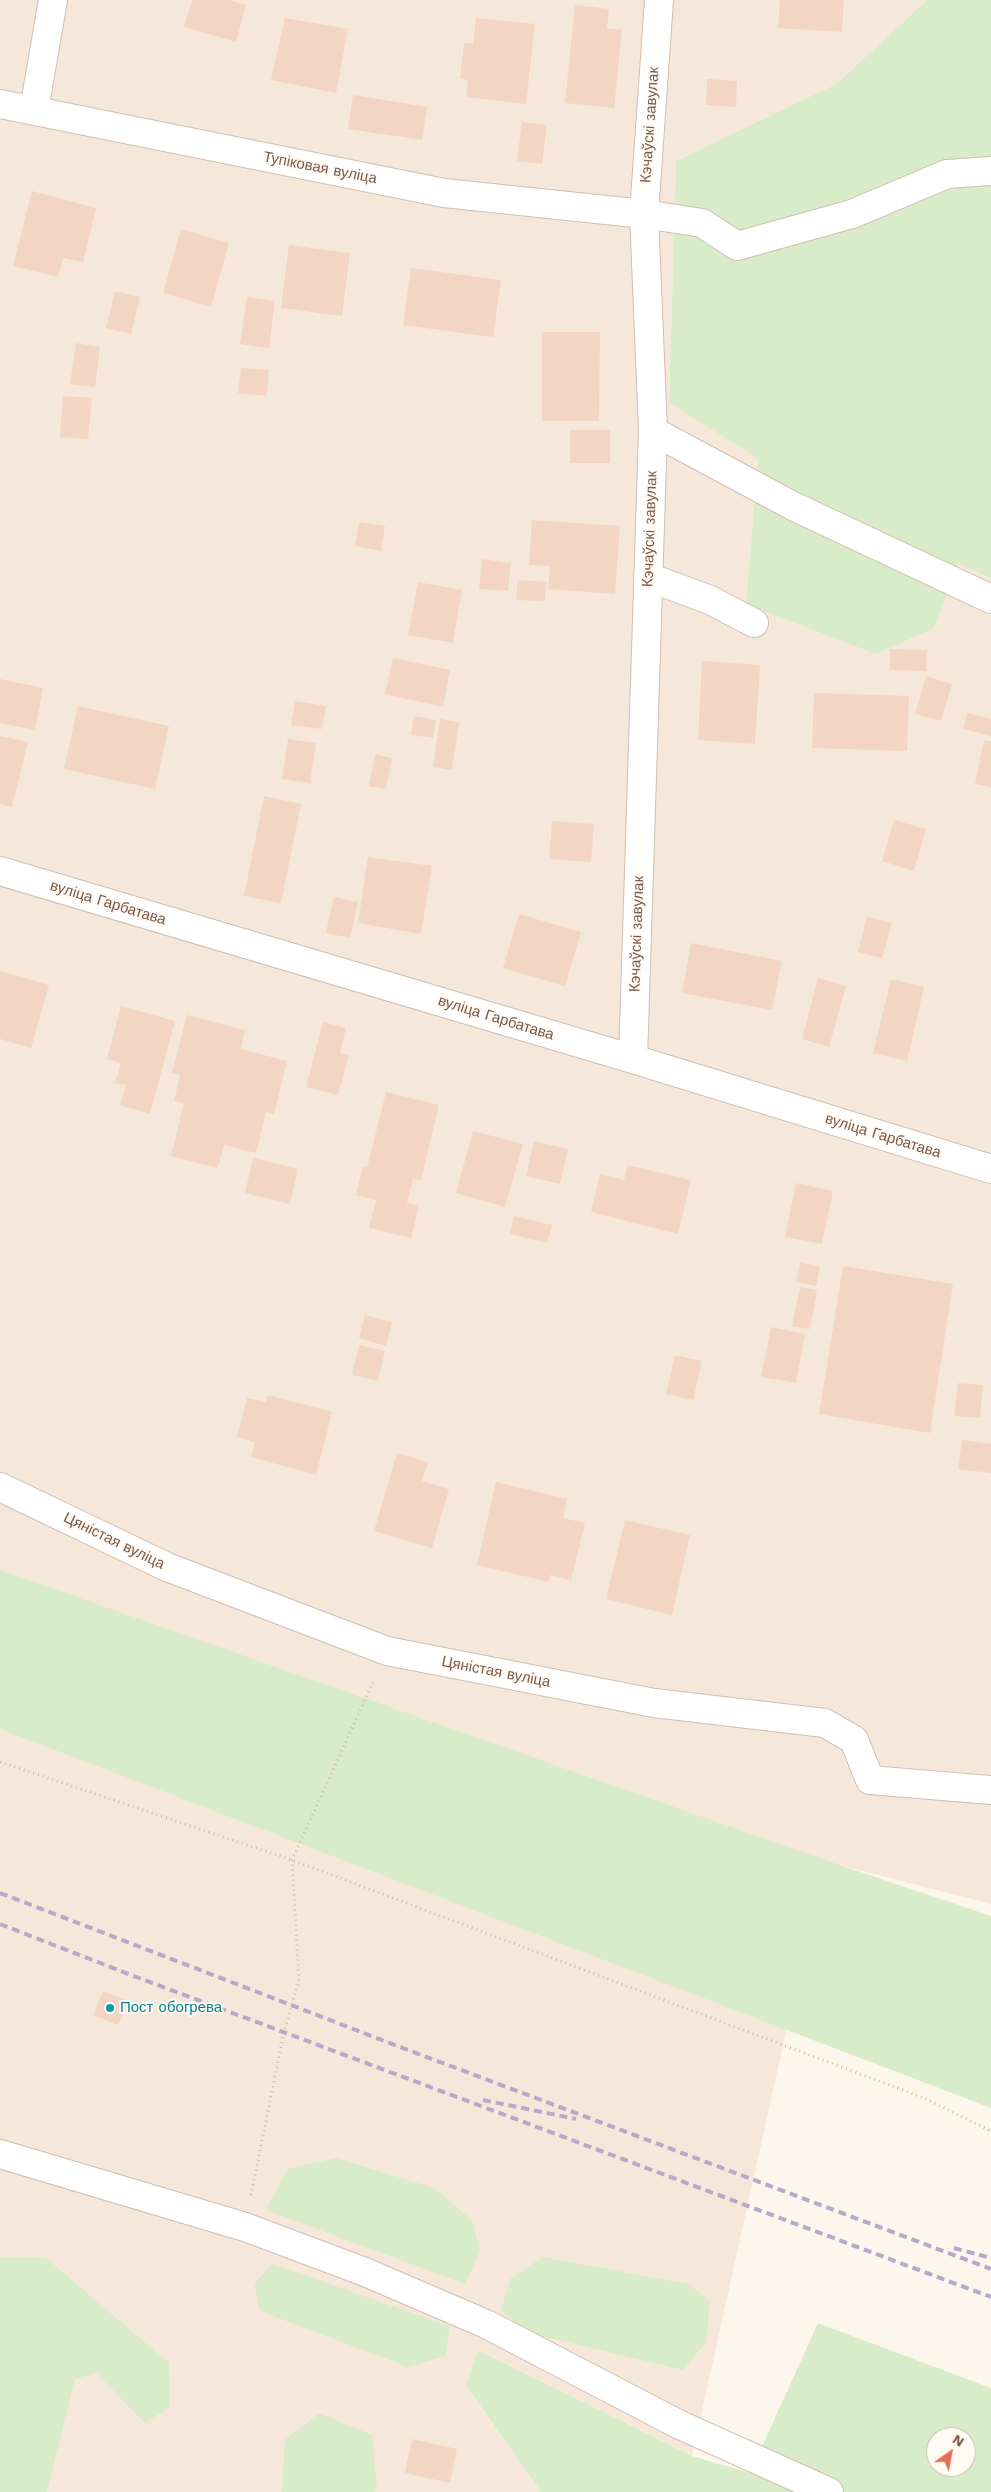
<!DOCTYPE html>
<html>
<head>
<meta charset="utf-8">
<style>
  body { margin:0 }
  #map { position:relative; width:991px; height:2492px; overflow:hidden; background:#fdf6ec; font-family:"Work Sans",sans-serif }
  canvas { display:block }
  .north { position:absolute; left:926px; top:2427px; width:50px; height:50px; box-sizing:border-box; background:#fffaf3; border:1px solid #cabbb1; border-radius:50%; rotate:33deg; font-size:14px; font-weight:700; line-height:20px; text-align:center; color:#7a5c4d }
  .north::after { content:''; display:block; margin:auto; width:18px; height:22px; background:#e76f51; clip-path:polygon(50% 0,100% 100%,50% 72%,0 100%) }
</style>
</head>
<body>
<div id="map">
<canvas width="991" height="2492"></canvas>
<div class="north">N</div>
</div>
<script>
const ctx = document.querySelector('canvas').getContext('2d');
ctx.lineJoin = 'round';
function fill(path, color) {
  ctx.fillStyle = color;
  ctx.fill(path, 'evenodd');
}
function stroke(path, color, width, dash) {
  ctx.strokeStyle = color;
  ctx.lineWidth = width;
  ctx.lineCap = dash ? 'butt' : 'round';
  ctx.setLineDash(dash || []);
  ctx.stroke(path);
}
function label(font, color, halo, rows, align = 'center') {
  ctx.font = font + ' "Work Sans",sans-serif';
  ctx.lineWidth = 4;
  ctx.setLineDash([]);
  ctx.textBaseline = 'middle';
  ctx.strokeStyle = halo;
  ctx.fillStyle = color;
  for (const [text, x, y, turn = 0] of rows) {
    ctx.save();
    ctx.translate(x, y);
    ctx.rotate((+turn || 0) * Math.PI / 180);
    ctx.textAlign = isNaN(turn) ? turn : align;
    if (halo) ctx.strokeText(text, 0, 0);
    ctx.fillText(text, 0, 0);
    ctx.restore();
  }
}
const residential = new Path2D(`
  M 0,0 L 927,0 L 836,84 L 676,161 L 669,401 L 758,459 L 746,604 L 934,628 L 959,562 L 991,579 L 991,1904 L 824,1861 L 692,2456 L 478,2350 L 466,2387 L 541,2492 L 0,2492 Z`);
const green = new Path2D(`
  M 927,0 L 991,0 L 991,579 L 959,563 L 934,628 L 876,654 L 746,604 L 758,459 L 669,402 L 676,161 L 836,84 Z
  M 0,1570 L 825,1860 L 991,1916 L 991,2108 L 0,1729 Z
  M 336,2158 L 434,2188 L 472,2220 L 480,2251 L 465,2284 L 266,2210 L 287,2169 Z
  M 0,2257 L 46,2258 L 169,2363 L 170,2407 L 145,2423 L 96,2373 L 75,2379 L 47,2492 L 0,2492 Z
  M 543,2257 L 688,2284 L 710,2301 L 706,2342 L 683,2370 L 525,2332 L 501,2310 L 510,2279 Z
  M 272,2264 L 450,2326 L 445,2356 L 408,2367 L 260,2311 L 254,2284 Z
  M 818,2323 L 991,2388 L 991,2492 L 541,2492 L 466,2386 L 478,2350 L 692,2456 L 750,2473 ZM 936,2437 L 966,2437 L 966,2467 L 936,2467 Z
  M 319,2413 L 372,2435 L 377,2485 L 375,2492 L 282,2492 L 285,2440 Z`);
const building = new Path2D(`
  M 192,0 L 229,0 L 246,5 L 236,42 L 184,27 Z
  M 780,0 L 844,0 L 842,32 L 778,28 Z
  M 575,5 L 609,9 L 607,28 L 622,30 L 614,108 L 565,103 Z
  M 285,18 L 348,29 L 336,93 L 271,80 Z
  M 476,18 L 535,24 L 526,104 L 466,97 L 468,80 L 460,79 L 464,43 L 473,44 Z
  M 707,79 L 737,81 L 736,107 L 706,105 Z
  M 353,95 L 427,107 L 422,140 L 348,129 Z
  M 522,122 L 547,125 L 542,164 L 517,161 Z
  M 32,191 L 96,208 L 83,262 L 63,258 L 58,277 L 13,266 Z
  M 181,229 L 229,243 L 211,307 L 163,293 Z
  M 289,245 L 350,253 L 342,316 L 281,308 Z
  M 411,268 L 501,280 L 493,337 L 403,325 Z
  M 115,291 L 140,297 L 131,334 L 106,328 Z
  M 247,297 L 275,301 L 269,348 L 240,344 Z
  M 542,332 L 600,332 L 599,421 L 542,421 Z
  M 76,343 L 100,347 L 95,387 L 70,384 Z
  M 241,368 L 269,370 L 267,396 L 238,393 Z
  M 63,396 L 92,398 L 88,439 L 60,437 Z
  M 570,430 L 610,430 L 610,463 L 570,463 Z
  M 532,520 L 620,526 L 615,594 L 548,589 L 550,566 L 529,565 Z
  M 359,522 L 385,526 L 381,551 L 355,546 Z
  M 482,559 L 511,563 L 508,591 L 479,589 Z
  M 518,580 L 546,582 L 545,601 L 516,600 Z
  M 418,582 L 462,590 L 453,643 L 408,635 Z
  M 890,649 L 927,650 L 926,671 L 890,670 Z
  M 393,658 L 450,670 L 443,707 L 385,694 Z
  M 702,661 L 760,665 L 755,744 L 698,740 Z
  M 926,676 L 952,684 L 941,721 L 915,714 Z
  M 0,679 L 43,688 L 35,730 L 0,723 Z
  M 814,693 L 909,696 L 907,751 L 812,748 Z
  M 295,701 L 326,706 L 322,729 L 291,725 Z
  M 78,706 L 169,726 L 155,789 L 64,769 Z
  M 967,713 L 991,719 L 991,736 L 963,729 Z
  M 414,716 L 436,720 L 433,738 L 411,735 Z
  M 440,719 L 459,722 L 452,770 L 433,767 Z
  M 0,736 L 28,742 L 12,807 L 0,804 Z
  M 288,739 L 316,743 L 310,783 L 282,779 Z
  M 984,740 L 991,741 L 991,787 L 975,784 Z
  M 375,754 L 392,758 L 386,789 L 369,786 Z
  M 264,796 L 301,804 L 281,903 L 244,896 Z
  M 894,820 L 926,829 L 914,871 L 882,861 Z
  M 552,821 L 594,824 L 591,862 L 549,859 Z
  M 368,857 L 432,866 L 421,934 L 358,923 Z
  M 334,897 L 358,902 L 350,938 L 326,933 Z
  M 519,914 L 581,932 L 565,986 L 503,968 Z
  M 867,917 L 892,923 L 882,958 L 858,952 Z
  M 691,943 L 782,961 L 772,1010 L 682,993 Z
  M 0,971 L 49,985 L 31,1048 L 0,1039 Z
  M 818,978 L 846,986 L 829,1047 L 802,1039 Z
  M 891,979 L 924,987 L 907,1061 L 873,1053 Z
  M 121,1006 L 175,1021 L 150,1114 L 120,1105 L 126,1085 L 115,1083 L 121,1063 L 107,1059 Z
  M 187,1015 L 245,1030 L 241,1049 L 287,1061 L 274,1114 L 266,1112 L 256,1153 L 224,1145 L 218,1168 L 171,1156 L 184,1103 L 174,1101 L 180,1075 L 172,1073 Z
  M 323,1022 L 346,1028 L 340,1053 L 349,1055 L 338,1095 L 306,1087 Z
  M 386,1092 L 439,1105 L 421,1180 L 413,1179 L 407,1203 L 419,1205 L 411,1238 L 369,1228 L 376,1200 L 356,1195 L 363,1166 L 367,1168 Z
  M 473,1131 L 523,1144 L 505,1207 L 456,1193 Z
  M 534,1141 L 568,1149 L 560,1184 L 526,1176 Z
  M 253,1158 L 298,1169 L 290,1204 L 245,1193 Z
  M 628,1165 L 691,1180 L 678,1234 L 591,1212 L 600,1174 L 624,1180 Z
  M 796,1183 L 833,1191 L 822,1244 L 785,1237 Z
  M 514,1216 L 552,1225 L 547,1243 L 510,1234 Z
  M 800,1262 L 820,1267 L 816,1286 L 796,1282 Z
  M 843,1266 L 953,1284 L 930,1433 L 819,1414 Z
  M 800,1287 L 817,1290 L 810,1329 L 792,1326 Z
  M 365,1315 L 392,1322 L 386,1346 L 359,1338 Z
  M 771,1327 L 805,1334 L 796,1383 L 761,1377 Z
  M 359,1345 L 385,1351 L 378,1381 L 352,1375 Z
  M 675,1355 L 702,1361 L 693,1400 L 666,1394 Z
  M 958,1383 L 983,1385 L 980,1418 L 954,1416 Z
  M 268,1395 L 332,1412 L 316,1475 L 251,1457 L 255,1442 L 237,1437 L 247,1398 L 266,1402 Z
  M 962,1440 L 991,1444 L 991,1473 L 958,1469 Z
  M 397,1453 L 428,1462 L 422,1481 L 449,1489 L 432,1548 L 374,1531 Z
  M 496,1482 L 567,1499 L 563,1518 L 585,1523 L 571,1580 L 550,1575 L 549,1582 L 477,1565 Z
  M 625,1520 L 690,1535 L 672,1615 L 606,1599 Z
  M 103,1991 L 128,2001 L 118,2025 L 93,2015 Z
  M 412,2439 L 457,2449 L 450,2483 L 405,2473 Z`);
const path = new Path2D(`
  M 0,1762 L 292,1860 L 924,2098 L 991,2131
  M 251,2195 L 284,2032 L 299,1981 L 292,1860 L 373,1682`);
const minor = new Path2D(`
  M 0,104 L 444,193 L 644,214 L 702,223 L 737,246 L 852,214 L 947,174 L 991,171
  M 34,110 L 53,0
  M 653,431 L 793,506 L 991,599
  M 648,577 L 710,600 L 754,623
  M 0,871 L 633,1059 L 991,1169
  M 633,1059 L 653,431 L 644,214 L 659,0
  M 0,1487 L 167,1567 L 387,1651 L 654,1703 L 825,1723 L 854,1740 L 870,1780 L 991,1790
  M 0,2154 L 245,2227 L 365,2272 L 486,2324 L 678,2424 L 829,2492`);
const rail = new Path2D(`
  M 0,1893 L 400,2047 L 991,2269
  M 0,1924 L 131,1975 L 991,2297
  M 483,2100 L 576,2119
  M 954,2248 L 991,2258`);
const markers = [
  [110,2008,5,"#0f9aa8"]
];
const streetNames = [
  ["Кэчаўскі завулак",650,125,-86],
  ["Тупіковая вуліца",320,168,11],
  ["Кэчаўскі завулак",650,529,-88],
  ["вуліца Гарбатава",108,903,17],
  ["Кэчаўскі завулак",637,934,-88],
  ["вуліца Гарбатава",496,1018,17],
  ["вуліца Гарбатава",883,1136,17],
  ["Цяністая вуліца",114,1541,26],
  ["Цяністая вуліца",496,1672,11]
];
const cultureNames = [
  ["Пост обогрева",120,2008]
];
fill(residential, '#f5e8da');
fill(green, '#d8ecc9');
fill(building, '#f3d5c3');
stroke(minor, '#d1beb0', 30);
stroke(path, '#d9b8a5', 3, [1, 4]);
stroke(minor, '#fff', 28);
stroke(rail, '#b9a8c9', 4, [8, 5]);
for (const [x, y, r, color] of markers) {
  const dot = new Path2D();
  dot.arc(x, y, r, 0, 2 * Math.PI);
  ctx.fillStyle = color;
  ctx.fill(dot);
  stroke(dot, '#fffaf3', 2);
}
label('15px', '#7a5c4d', '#fffaf3', streetNames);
label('15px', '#0d838f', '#fffaf3', cultureNames, 'left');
</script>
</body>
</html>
